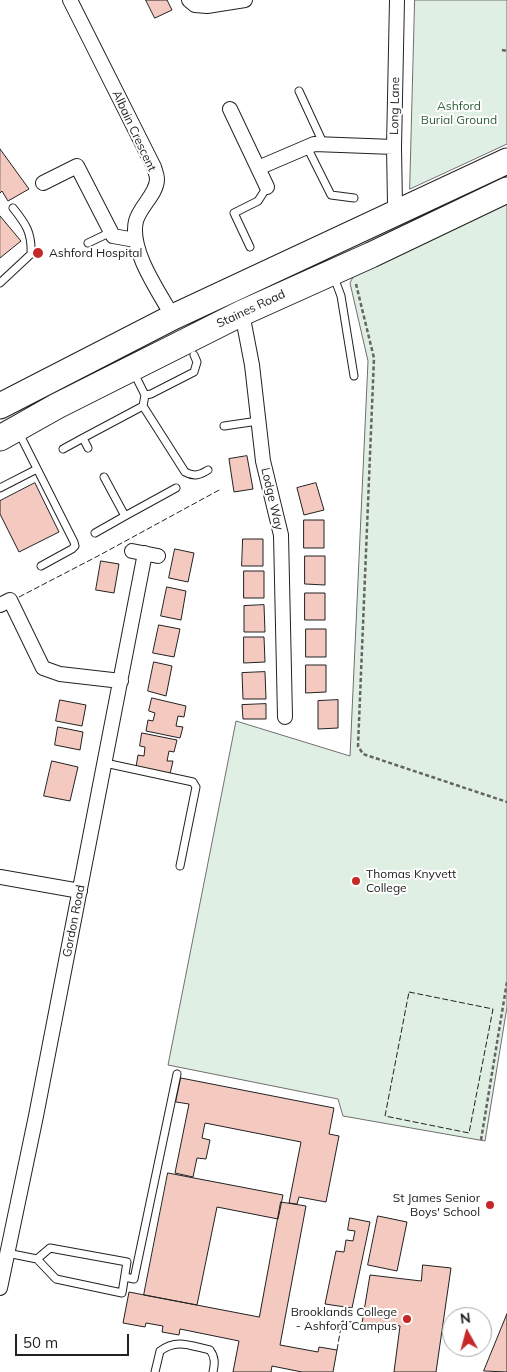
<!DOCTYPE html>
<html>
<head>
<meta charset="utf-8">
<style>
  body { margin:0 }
  #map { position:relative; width:507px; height:1372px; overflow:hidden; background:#fff; font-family:Mulish,sans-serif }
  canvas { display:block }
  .north { position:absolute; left:442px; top:1307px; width:50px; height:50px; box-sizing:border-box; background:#fff; border:1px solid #a7a7a7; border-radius:50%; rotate:353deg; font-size:14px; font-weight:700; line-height:20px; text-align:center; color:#222 }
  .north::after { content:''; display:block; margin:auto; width:18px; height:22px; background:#c62828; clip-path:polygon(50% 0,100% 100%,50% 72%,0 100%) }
  .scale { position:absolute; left:15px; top:1334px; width:114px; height:22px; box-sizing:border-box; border:2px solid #222; border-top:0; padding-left:6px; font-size:15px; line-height:18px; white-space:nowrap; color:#222; -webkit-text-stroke:4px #fff; paint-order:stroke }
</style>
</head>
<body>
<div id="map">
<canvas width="507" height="1372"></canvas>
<div class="north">N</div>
<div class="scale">50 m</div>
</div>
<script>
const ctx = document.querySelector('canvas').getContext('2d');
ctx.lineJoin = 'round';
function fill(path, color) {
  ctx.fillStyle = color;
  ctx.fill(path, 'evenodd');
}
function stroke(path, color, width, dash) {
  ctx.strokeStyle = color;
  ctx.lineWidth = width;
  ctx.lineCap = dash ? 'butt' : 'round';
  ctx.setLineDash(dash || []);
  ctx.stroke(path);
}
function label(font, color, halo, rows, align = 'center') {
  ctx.font = font + ' Mulish,sans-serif';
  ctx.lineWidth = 4;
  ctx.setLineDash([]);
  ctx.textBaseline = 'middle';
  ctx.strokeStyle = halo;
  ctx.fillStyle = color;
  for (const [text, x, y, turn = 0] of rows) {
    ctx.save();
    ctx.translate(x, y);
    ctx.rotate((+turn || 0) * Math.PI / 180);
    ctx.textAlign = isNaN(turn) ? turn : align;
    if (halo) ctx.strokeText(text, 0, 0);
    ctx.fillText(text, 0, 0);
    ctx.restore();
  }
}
const green = new Path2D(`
  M 415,0 L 507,0 L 507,144 L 410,189 Z
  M 507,204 L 507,1007 L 485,1141 L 343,1116 L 338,1099 L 168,1065 L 236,721 L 350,756 L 368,361 L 350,283 L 353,277 Z`);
const building = new Path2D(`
  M 146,0 L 167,0 L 172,10 L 155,18 Z
  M 0,149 L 29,189 L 8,201 L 2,191 L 0,193 Z
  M 0,216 L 21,241 L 0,258 Z
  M 247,456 L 253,489 L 234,492 L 229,459 Z
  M 35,483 L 59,532 L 19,552 L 0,514 L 0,501 Z
  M 316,483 L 324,510 L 304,515 L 297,488 Z
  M 304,520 L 324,520 L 324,548 L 304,548 Z
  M 243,539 L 263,539 L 263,566 L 242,566 Z
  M 175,549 L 194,553 L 188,582 L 169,578 Z
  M 305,556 L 325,556 L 325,585 L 305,584 Z
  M 101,561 L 119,564 L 114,593 L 96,590 Z
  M 244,571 L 264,571 L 264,598 L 244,598 Z
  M 167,587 L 186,591 L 181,620 L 161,616 Z
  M 305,593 L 325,593 L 325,620 L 305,620 Z
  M 264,605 L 265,632 L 244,632 L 244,606 Z
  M 159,625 L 180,629 L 174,657 L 153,653 Z
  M 306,629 L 326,629 L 326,657 L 306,657 Z
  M 244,637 L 264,637 L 265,662 L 244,663 Z
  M 154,662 L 172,666 L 166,696 L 148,691 Z
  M 306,665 L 326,665 L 326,692 L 306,693 Z
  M 265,672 L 266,699 L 243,699 L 242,673 Z
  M 152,698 L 186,706 L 184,717 L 178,716 L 176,726 L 183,727 L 180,738 L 146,731 L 148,720 L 153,721 L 155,713 L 149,711 Z
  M 60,700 L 86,705 L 82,726 L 56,721 Z
  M 338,700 L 338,728 L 318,729 L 318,701 Z
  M 266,704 L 266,719 L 243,719 L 242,705 Z
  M 58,727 L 83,732 L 80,750 L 55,745 Z
  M 142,733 L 177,740 L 174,752 L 169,751 L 167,761 L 173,761 L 170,774 L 136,767 L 138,755 L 144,756 L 145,747 L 140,746 Z
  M 52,761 L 78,767 L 70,801 L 44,796 Z
  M 181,1078 L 334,1108 L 329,1134 L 339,1136 L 326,1202 L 299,1197 L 297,1204 L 289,1203 L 301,1142 L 205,1123 L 202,1138 L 210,1140 L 206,1159 L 197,1158 L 193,1177 L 175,1173 L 189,1104 L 176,1102 Z
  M 168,1173 L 283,1195 L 278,1219 L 217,1207 L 197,1305 L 144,1295 Z
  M 281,1202 L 306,1206 L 280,1345 L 318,1352 L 319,1347 L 337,1350 L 333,1372 L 302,1372 L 272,1366 L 271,1372 L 233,1372 L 239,1341 L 180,1329 L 179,1335 L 162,1332 L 163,1326 L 146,1323 L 145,1327 L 123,1323 L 129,1292 L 259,1317 Z
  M 378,1216 L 407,1222 L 397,1271 L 368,1265 Z
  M 350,1218 L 370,1222 L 352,1308 L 325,1304 L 336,1251 L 344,1252 L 346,1240 L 353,1241 L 355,1231 L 348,1230 Z
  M 423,1265 L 451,1268 L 436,1372 L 394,1372 L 400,1326 L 385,1323 L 362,1323 L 370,1275 L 421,1281 Z
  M 507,1314 L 507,1372 L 484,1371 Z`);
const path = new Path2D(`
  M 502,50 L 507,51
  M 356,284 L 374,358 L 358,746 L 363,754 L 507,802
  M 481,1140 L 507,982`);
const lane = new Path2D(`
  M 299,91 L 324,145
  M 307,147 L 331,195 L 354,198
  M 88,243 L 111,232
  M 250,247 L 234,213 L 258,201 L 267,187
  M 334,277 L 341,296 L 354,376
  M 0,283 L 31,254 C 32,233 26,224 13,208
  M 145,395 L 151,394 L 194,372 L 197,362 L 194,355
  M 143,406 L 185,472 C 194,477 200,475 208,470
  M 224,426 L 258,421
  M 18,431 L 74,542 L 75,546 L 72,549 L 41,566
  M 88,448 L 83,438 L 143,406 L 145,395 L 134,373
  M 63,449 L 83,438
  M 104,477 L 125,516 L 176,488
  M 0,488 L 37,469
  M 95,533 L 125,516
  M 105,763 L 193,782 L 196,787 L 180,866
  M 7,1253 L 37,1259 L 56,1279 L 122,1293 L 127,1262 L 50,1248 L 37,1259
  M 125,1277 L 134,1279 L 177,1074
  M 155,1372 L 160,1351 C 177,1338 191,1346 210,1350 C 215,1357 215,1363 213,1372`);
const street = new Path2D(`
  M 70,0 L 154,167 C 155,171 157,175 157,179 C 157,194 140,206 136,221 C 129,250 159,292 173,317
  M 189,0 L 195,5 L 207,6 L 245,0
  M 397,0 L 394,147 L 395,205 L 397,212
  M 230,109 L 267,187
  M 258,168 L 314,144 L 394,147
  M 43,183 L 77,166 L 113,236 L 135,240
  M 242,313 L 252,365 L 263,461 L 281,535 L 285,717
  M 132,551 L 158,556
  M 0,605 L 10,600 L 43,668 L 60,674 L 121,681
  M 0,877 L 80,891
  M 0,1288 L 36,1116 L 145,553`);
const highway = new Path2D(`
  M 0,406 L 173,317 L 507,161
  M 0,438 L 57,406 L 242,313 L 371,255 L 507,190`);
const fence = new Path2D(`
  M 19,597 L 98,556 L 221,489
  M 409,992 L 493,1009 L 469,1133 L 385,1116 Z
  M 337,1350 L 342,1321 L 362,1323`);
const markers = [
  [38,253,6,"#c62828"],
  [356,881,5,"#c62828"],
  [490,1205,5,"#c62828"],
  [407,1319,5,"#c62828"]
];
const streetNames = [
  ["Long Lane",395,106,-89],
  ["Albain Crescent",134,131,65],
  ["Staines Road",251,309,-25],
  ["Lodge Way",272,499,77],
  ["Gordon Road",74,921,-79]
];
const parkNames = [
  ["Ashford",459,106],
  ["Burial Ground",459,120]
];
const poiNames = [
  ["Ashford Hospital",49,253],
  ["Thomas Knyvett",366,874],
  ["College",366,888],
  ["St James Senior",480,1198,"right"],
  ["Boys' School",480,1212,"right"],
  ["Brooklands College",397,1312,"right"],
  ["- Ashford Campus",397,1326,"right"]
];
fill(green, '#e0efe3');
stroke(green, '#6f6f6f', 1);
fill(building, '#f3c9c0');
stroke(building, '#222', 1);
stroke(lane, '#222', 9);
stroke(street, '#222', 16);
stroke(highway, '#222', 27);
stroke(path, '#646464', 2.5, [4, 2.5]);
stroke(lane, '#fff', 7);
stroke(street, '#fff', 14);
stroke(highway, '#fff', 25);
stroke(fence, '#222', 1, [6, 2.5]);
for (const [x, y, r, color] of markers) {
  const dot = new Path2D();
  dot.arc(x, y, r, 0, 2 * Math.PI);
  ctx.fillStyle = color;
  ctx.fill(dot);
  stroke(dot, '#fff', 2);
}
label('12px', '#222', '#fff', streetNames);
label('12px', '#2f5e38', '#fff', parkNames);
label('12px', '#222', '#fff', poiNames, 'left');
</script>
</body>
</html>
